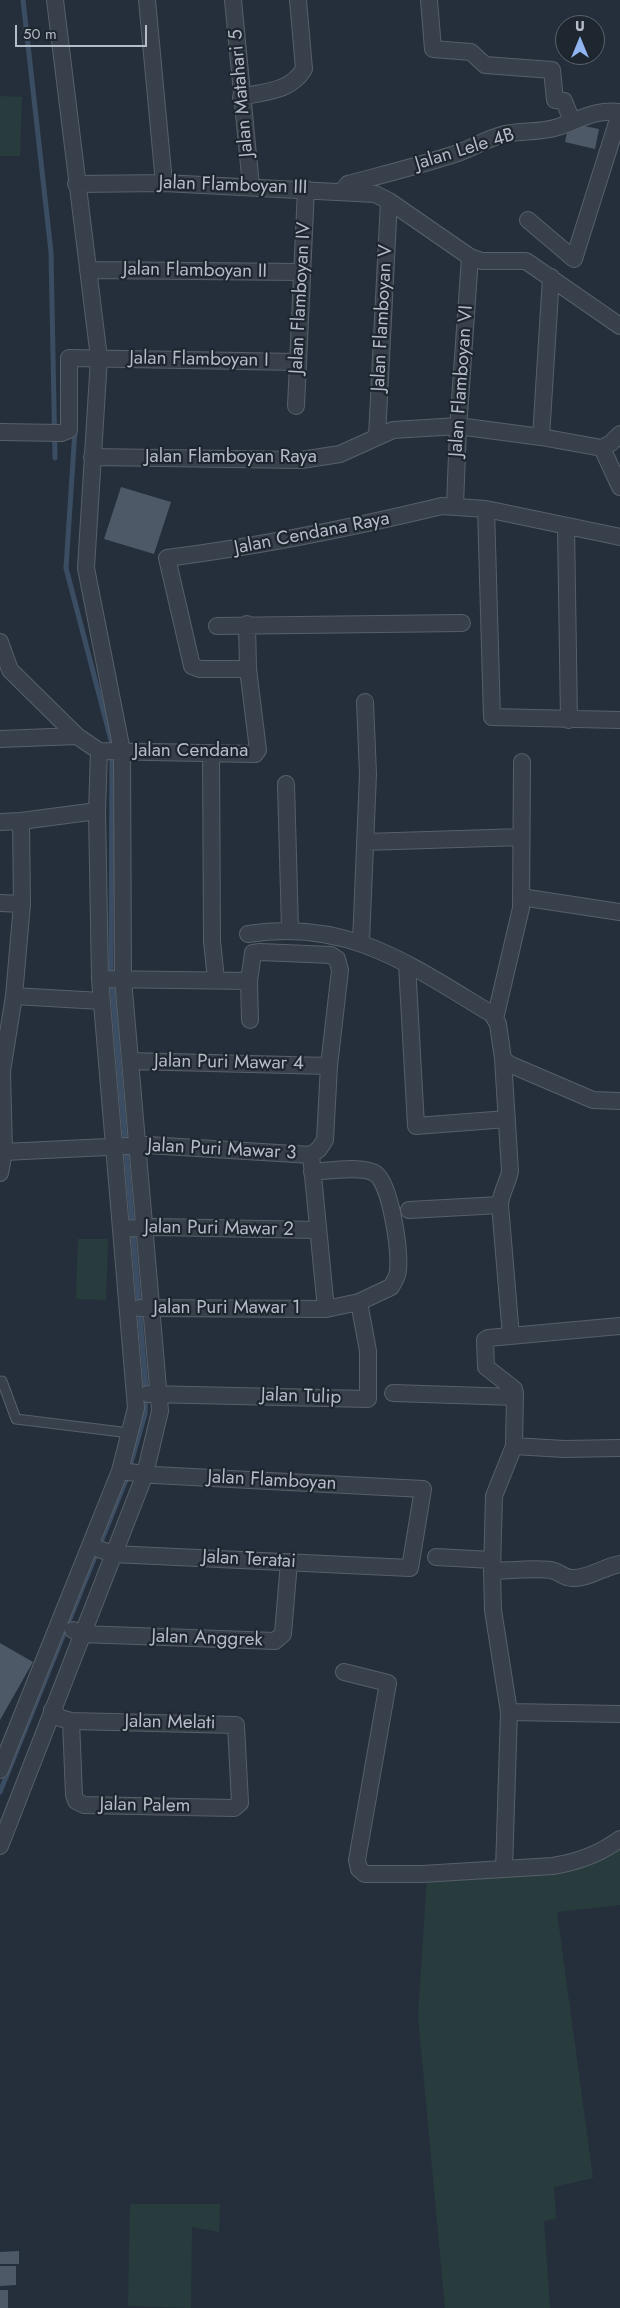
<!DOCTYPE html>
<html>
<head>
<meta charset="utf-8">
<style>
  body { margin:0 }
  #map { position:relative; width:620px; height:2308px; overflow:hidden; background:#252f3b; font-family:Jost,sans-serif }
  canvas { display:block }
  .north { position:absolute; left:555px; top:15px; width:50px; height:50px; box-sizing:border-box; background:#1e2630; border:1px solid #5a626c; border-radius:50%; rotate:0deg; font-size:14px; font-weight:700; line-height:20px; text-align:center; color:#b4bcc7 }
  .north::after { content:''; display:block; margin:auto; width:18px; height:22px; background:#8fb6f1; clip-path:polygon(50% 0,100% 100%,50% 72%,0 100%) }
  .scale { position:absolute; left:15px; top:25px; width:132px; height:22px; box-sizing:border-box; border:2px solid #b4bcc7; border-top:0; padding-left:6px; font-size:15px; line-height:18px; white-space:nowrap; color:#b4bcc7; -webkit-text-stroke:4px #1e2630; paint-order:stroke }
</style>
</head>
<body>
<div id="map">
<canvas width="620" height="2308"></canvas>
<div class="north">U</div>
<div class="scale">50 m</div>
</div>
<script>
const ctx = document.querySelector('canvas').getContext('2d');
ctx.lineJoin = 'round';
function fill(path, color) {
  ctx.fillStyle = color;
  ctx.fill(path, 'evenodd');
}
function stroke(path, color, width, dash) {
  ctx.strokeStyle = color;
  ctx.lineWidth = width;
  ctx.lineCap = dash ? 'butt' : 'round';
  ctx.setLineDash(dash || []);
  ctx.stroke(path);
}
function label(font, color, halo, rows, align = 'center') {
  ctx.font = font + ' Jost,sans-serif';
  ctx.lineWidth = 4.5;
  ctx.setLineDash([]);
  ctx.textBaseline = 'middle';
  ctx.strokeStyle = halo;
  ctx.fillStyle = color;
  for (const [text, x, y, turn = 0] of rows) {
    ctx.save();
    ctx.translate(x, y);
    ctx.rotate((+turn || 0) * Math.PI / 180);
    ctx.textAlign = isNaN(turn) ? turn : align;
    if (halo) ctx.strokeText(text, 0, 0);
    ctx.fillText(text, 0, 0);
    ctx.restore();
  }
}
const green = new Path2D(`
  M 0,96 L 22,97 L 20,156 L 0,156 Z
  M 78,1239 L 108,1239 L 106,1300 L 76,1299 Z
  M 620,1843 L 620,1905 L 557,1912 L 593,2178 L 554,2187 L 556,2219 L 544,2221 L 550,2308 L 445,2308 L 418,2016 L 427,1878 L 562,1867 Z
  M 130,2204 L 220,2204 L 219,2232 L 192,2227 L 191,2308 L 128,2306 Z`);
const stream = new Path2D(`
  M 23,0 L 51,252 L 55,458
  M 0,1792 L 126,1480 L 145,1414 L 146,1388 L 111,972 L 112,744 L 66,568 L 75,430`);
const building = new Path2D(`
  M 569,123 L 599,129 L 595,149 L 565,142 Z
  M 121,487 L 171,502 L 154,554 L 104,539 Z
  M 0,1643 L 33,1662 L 0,1720 Z
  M 19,2251 L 19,2264 L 0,2264 L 0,2252 Z
  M 0,2266 L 16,2266 L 16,2285 L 0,2286 Z
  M 0,2290 L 8,2290 L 8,2308 L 0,2308 Z`);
const service = new Path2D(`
  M 2,1381 L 16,1419 L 130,1433`);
const minor = new Path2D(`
  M 147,0 L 164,183
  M 233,0 L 251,186
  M 429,0 L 433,49 L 471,52 L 485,65 L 552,70 L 555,100 L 564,101 L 572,121
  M 241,97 C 266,91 290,92 304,69 L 298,0
  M 76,184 L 164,183 L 375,194 L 389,201 L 470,257 L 482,261 L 526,261 L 620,326
  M 342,191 L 348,184 C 385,174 422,165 458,153 C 474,147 488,138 505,134 C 522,130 540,133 558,127 C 579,120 596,109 620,112
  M 528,220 L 574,259 L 620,113
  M 89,270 L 301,272
  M 296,406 L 306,189
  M 0,432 L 61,433 L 69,430 L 69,358 L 298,362
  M 377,436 L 389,201
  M 541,437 L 551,277
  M 602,448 L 620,487
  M 602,448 L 611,443 L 620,434
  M 92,457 L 301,460 L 340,454 L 393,430 L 458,426 L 541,437 L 602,448
  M 455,505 L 458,429 L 470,257
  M 486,509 L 492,717 L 620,720
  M 566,526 L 569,720
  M 217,626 L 462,623
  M 0,642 L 10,670 L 77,736 L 99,751 L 255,754 L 258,750 L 248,669 L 247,624
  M 248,669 L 200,669 L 192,666 L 167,558 C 260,546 351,528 442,506 L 486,509 L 620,537
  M 0,739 L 77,736
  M 211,753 L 212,941 L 216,980
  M 286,784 L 290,929
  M 0,822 L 21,821 L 97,811
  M 365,842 L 521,837
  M 521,897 L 620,912
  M 0,903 L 22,904
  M 248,934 C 348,918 410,965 492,1014 L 498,1024 L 503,1059 L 509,1064 L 593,1100 L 620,1101
  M 361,942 L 368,774 L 365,702
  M 407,964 L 416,1126 L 507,1119
  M 100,979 L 249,981
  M 14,996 L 101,1001
  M 495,1019 L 521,908 L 522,762
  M 250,1020 L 249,981 L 253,953 L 260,952 L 331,955 L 337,959 L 340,970 L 329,1066 L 325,1140 L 319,1149 L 311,1155 L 326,1309
  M 503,1059 L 510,1171 C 508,1183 501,1192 500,1205 L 511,1336
  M 130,1061 L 329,1066
  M 4,1152 L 148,1145 L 311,1155
  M 0,1173 L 4,1152 L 2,1071 L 14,996 L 22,904 L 21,821
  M 409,1210 L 500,1205
  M 121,1229 L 154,1227 L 318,1230
  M 140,1308 L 326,1309 L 359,1302 L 391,1287 C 394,1282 398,1276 398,1270 C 400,1250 391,1186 376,1174 C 364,1165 327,1171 312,1172
  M 393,1393 L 515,1397
  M 148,1394 L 368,1399 L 368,1351 L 359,1302
  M 514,1446 L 564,1449 L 620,1448
  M 90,1546 L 113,1554 L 410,1568 L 423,1489 L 154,1475 L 120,1471
  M 436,1557 L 492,1560
  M 492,1571 C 505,1571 544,1567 554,1571 C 561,1573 564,1578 572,1578 C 588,1579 603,1567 620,1564
  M 73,1630 L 81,1634 L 275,1641 L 283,1634 L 289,1562
  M 344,1672 L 388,1683 L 357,1860 L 359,1869 L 365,1874 L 422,1874 L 553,1866 C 578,1862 600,1854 620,1839
  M 52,1710 L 60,1718 L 71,1721 L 236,1725 L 240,1803 L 234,1808 L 84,1805 L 76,1801 L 74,1795 L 71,1721
  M 509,1712 L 620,1714
  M 0,1770 L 120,1471 L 136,1408 L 100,979 L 97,811 L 99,751
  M 0,1846 L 145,1474 L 160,1411 L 123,979 L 122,751 L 86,568 L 99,358 L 55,0
  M 504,1869 L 509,1712 L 493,1610 L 492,1571 L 494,1496 L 514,1446 L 515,1393 L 514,1389 L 486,1367 L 485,1340 L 488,1338 L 620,1326`);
const streetNames = [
  ["Jalan Matahari 5",242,93,-95],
  ["Jalan Lele 4B",465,150,-17],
  ["Jalan Flamboyan III",233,186,2],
  ["Jalan Flamboyan II",195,271,1],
  ["Jalan Flamboyan IV",301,298,-87],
  ["Jalan Flamboyan V",383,318,-87],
  ["Jalan Flamboyan I",199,360,1],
  ["Jalan Flamboyan VI",462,381,-86],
  ["Jalan Flamboyan Raya",231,457],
  ["Jalan Cendana Raya",312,534,-11],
  ["Jalan Cendana",191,751],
  ["Jalan Puri Mawar 4",229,1063,1],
  ["Jalan Puri Mawar 3",222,1150,3],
  ["Jalan Puri Mawar 2",219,1229,1],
  ["Jalan Puri Mawar 1",227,1308],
  ["Jalan Tulip",301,1397,2],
  ["Jalan Flamboyan",272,1481,3],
  ["Jalan Teratai",249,1560,3],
  ["Jalan Anggrek",207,1639,2],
  ["Jalan Melati",170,1723,1],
  ["Jalan Palem",145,1806,1]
];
fill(green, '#283c3d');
stroke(stream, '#3b4d63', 5);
fill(building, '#4e5967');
stroke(service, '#575f69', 11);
stroke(minor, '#575f69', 18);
stroke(service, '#38414b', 9);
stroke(minor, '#38414b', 16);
label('19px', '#b4bcc7', '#1e2630', streetNames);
</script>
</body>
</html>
